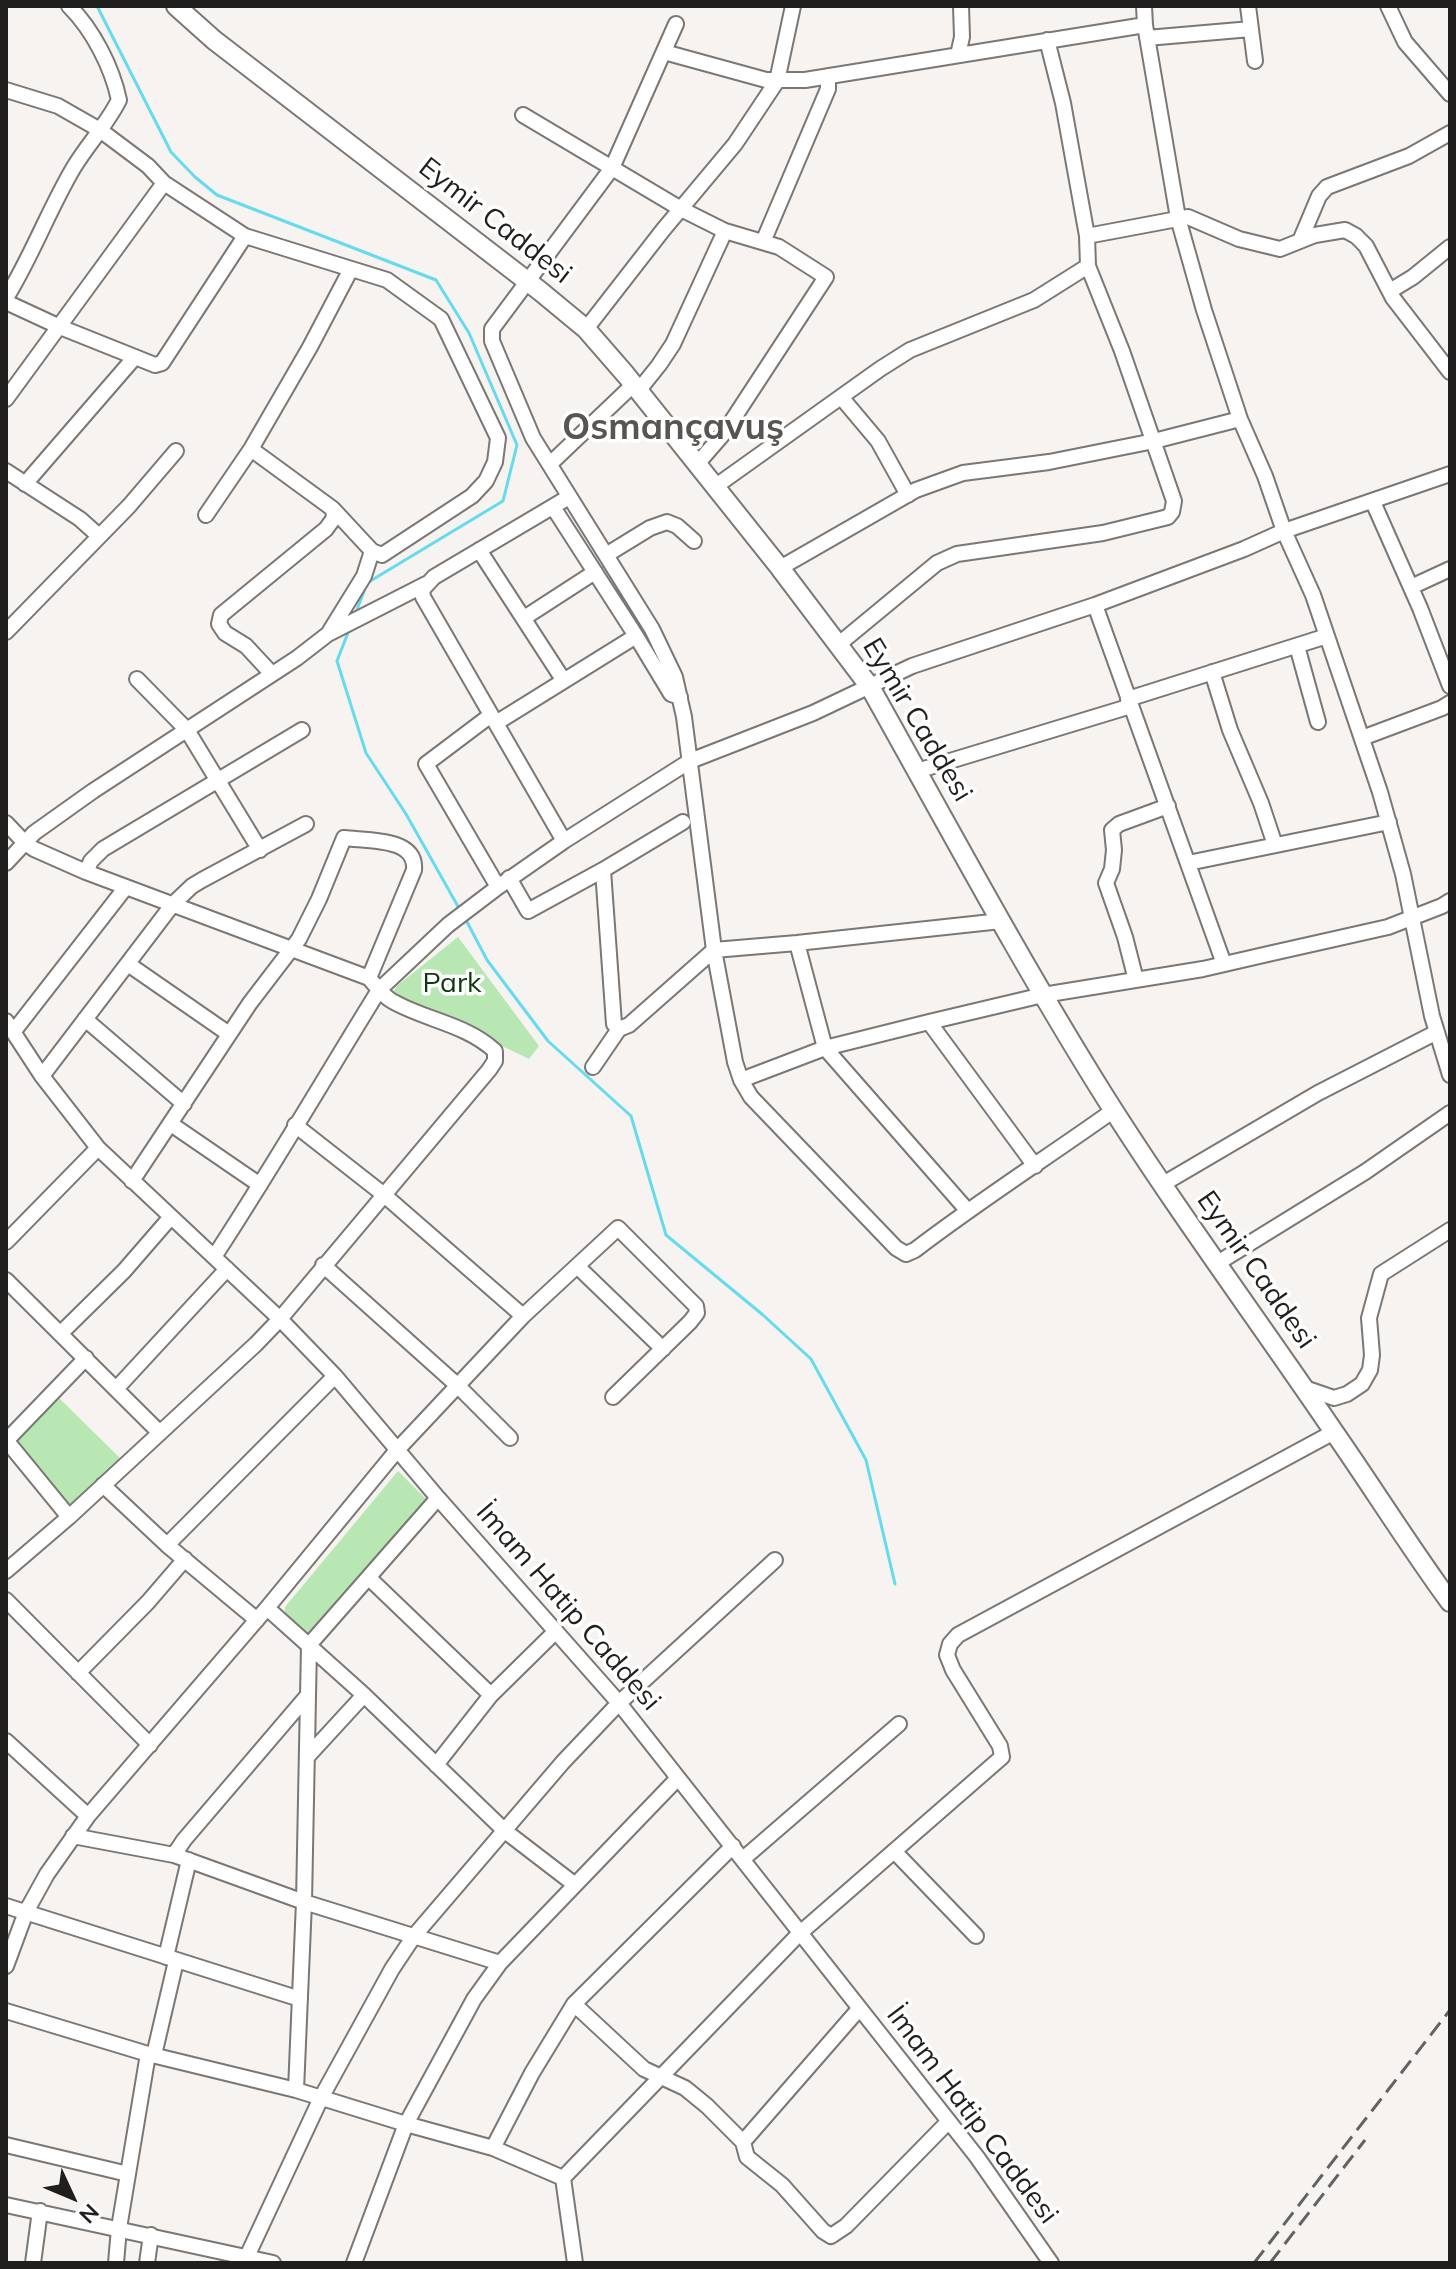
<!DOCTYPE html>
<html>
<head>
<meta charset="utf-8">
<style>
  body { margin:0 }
  #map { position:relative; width:1456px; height:2269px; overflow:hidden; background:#f6f3f0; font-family:Mulish,sans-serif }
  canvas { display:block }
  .frame { position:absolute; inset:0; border:8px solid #201f1e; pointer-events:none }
  .north { position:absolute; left:32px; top:2157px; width:80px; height:80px; -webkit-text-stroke:6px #fff; paint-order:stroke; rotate:134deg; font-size:22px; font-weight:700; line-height:32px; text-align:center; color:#201f1e }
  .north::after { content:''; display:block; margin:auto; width:28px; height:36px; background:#201f1e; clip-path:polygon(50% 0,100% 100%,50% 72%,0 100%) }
</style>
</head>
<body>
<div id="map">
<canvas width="1456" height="2269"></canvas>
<div class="frame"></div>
<div class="north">N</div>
</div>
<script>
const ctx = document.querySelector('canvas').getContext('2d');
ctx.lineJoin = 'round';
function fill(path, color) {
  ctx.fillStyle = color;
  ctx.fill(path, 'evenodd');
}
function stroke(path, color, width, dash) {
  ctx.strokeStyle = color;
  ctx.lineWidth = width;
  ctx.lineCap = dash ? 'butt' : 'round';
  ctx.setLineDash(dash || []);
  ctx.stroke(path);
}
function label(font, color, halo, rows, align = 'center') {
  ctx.font = font + ' Mulish,sans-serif';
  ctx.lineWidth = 7;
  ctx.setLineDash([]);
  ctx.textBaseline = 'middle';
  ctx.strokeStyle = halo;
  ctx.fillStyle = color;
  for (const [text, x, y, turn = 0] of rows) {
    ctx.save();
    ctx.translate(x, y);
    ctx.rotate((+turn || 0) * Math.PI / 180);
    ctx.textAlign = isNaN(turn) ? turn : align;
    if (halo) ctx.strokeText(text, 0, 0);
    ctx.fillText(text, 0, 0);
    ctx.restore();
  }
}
const green = new Path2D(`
  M 458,937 L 539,1046 L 529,1059 L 392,993 L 398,985 Z
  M 59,1398 L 120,1458 L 71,1506 L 16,1443 Z
  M 398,1471 L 426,1499 L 427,1504 L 313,1634 L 309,1634 L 285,1612 L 285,1607 Z`);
const stream = new Path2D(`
  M 97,6 L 171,152 L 195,177 L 217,195 L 436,280 L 469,333 L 517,445 L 503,501 L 367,583 L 355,615
  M 349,630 L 337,661 L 366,753 L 406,814 L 460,910
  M 466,920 L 487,960 L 548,1041 L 631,1116 L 666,1235 L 763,1315 L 811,1359 L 866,1460 L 895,1584`);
const minor = new Path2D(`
  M 1144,6 L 1145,25 L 1178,218 L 1204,310 L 1240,419 L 1265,476 L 1284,531 L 1313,595 L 1380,792 L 1403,874 L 1432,1016 L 1450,1075
  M 1248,6 L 1255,61
  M 1388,6 L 1405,42 L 1450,94
  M 676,24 L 612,168 L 492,329 L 492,341 L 533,438 L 652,629 L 675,677 L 684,717 L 714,950 L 735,1062 L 741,1080 L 751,1097 L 896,1248 L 906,1254 L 915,1250 C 979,1201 1048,1157 1114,1110
  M 1147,38 L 1251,29
  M 664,52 L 766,80 L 805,80 L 1145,25
  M 958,55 L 962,37 L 961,6
  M 6,90 L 58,106 L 100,130 L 148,166 L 164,183 L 245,236 L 387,280 L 441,319 L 498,438 L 495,462 L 486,481 L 472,496 L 382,555 L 372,551
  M 523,115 L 681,209 L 725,231 L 779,247 L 826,277 L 724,433 L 698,463
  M 1087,236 L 1188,217 L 1239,239 L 1280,249 L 1315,235 L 1345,230 L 1356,236 L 1366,246 L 1393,298 L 1450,372
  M 1300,241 L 1319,196 L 1327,187 L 1409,156 L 1450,133
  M 763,242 L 828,89 L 828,76
  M 1390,291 L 1413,277 L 1450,247
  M 6,298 C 32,256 49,209 74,167 C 88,144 107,124 119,100 C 112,67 93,30 69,6
  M 6,302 L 60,327 L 155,365 L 162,363 L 245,236
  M 586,329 L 663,230 L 735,144 L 777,81 L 793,6
  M 639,390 L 659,365 L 673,344 L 725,231
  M 841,397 L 878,441 L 908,495
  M 6,399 L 164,183
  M 251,449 L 333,509 L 334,518 L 326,529 L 221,615 L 219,624 L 225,633 L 246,646 L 272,674
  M 550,464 L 634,384
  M 6,471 L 80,519 L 99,536
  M 25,484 L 135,357
  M 716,486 L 880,369 L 910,350 L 1034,300 L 1088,266
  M 1373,502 L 1420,608 L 1450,686
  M 553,507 L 636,636 L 671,694 L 680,697
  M 206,515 L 251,449 L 310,347 L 351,269
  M 479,550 L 564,681
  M 606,555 L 650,528 L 667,522 L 677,526 L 694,541
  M 780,568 L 916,490 L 963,473 L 1049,462 L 1154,441 L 1240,419
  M 1411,587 L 1450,569
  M 1095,605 L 1224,964
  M 524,618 L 595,572
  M 330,631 L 364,576 L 372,551 L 333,509
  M 6,632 L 129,506 L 176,451
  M 839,644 L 937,563 L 957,554 L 1103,533 L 1168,517 L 1172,512 L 1174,501 L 1122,351 L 1088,266 L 1087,236 L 1063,103 L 1047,40
  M 1297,646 L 1318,722
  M 1212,672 L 1230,730 L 1261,803 L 1275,845
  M 137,679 L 187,730 L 260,850
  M 1128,699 L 1327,636
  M 491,715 L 426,764 L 498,887
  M 496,723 L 636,636
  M 1362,738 L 1442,708 L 1450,703
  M 917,771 L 1131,706
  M 6,823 L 25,843 L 34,849 L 86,872 L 369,978 C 376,986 383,996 392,1001 C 425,1020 466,1024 495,1051 L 495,1061 L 489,1070 L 280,1319 L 256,1344 L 69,1517 L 6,1571
  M 564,841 L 423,597 L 422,590 L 434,577 L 569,497
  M 6,863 L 34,833 L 93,791 L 297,658 L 328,634 L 426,584
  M 1188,863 L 1389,822
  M 603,870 L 614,1024 L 619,1029 L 629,1025 L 714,950 L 797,943 L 1001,921
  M 86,872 L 91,861 L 103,849 L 302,730
  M 509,878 L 528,911 L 603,870 L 683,822
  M 797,943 L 825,1048 L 967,1210
  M 128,964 L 229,1034
  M 1136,980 L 1125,937 L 1106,883 L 1112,869 L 1114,850 L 1112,830 L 1119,824 L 1168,806
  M 85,1019 L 184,1104
  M 6,1021 L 42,1076 L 98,1148 L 280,1319 L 335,1376 L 438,1498 L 619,1703 L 977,2157 L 1051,2263
  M 929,1022 L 1035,1166
  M 14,1031 L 126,887
  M 593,1067 L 619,1029
  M 42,1076 L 173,904 L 192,886 L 202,880 L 306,824
  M 741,1080 L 825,1048 L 929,1022 L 1043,995 L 1203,969 L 1268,954 L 1388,927 L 1442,906 L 1450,901
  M 171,1124 L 260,1185
  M 295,1125 L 383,1194 L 523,1316
  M 132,1181 L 250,1003 L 299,939 L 319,899 L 344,838 C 366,841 417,837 414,870 L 369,978
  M 1163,1184 L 1318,1093 L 1437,1032
  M 6,1242 L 98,1148
  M 214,1257 C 271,1170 324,1079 379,990 L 448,925 L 498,887 L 564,841 L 690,761 L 813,713 L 912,666 L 1095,605 L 1244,549 L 1284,531 L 1450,474
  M 1216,1264 L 1365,1172 L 1450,1113
  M 323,1265 L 457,1385 L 510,1438
  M 577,1266 L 663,1349
  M 6,1280 L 160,1433
  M 61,1333 L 124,1271 L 170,1218
  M 1302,1387 L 1334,1398 L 1347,1394 L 1362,1384 L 1370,1370 L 1372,1355 L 1369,1318 L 1381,1274 L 1450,1230
  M 116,1389 L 227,1269
  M 6,1440 L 69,1517
  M 6,1441 L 86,1358
  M 103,1485 L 167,1545 L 257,1620
  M 167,1545 L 335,1376
  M 369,1578 L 491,1695
  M 6,1600 L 150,1745
  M 267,1608 L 364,1695 L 505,1831 L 574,1884
  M 78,1673 L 148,1602 L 185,1559
  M 6,1741 L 88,1816
  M 307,1757 L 364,1695
  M 436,1765 L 491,1695 L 556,1631
  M 73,1836 L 174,1855 L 184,1840 L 308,1695
  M 894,1851 L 976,1936
  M 174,1855 L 304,1902 L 500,1963
  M 743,1859 L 899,1724
  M 6,1906 L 300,1999
  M 166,1957 L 189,1860
  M 6,1966 L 26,1912 L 47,1874 L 88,1816 L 267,1608 L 398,1449 L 523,1316 L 618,1228 L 696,1306 L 697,1313 L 690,1322 L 613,1397
  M 574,2004 L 644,2069 L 685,2088 L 707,2106 L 743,2142 L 747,2157 L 782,2185 L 823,2231 L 831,2236 L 846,2226 L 948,2122
  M 6,2011 L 148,2054 L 296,2090 L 406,2124 L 493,2148 L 563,2178
  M 154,2055 L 176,1961
  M 296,2090 L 304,1902 L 309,1645 L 438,1498
  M 743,2142 L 859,2009
  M 6,2145 L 128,2174
  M 493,2148 L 532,2073 L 574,2004 L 733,1846
  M 563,2178 L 799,1934 L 1002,1757 L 1000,1746 L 953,1670 L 947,1655 L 950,1644 L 958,1635 L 1334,1432
  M 563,2178 L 575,2263
  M 6,2205 L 273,2263
  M 33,2263 L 40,2211
  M 116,2263 L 119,2228 L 148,2054
  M 147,2263 L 151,2235
  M 244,2263 L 321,2098 L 392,1969 L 414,1936 L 563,1762 L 619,1703 L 775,1560
  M 354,2263 L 406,2124 L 474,1999 L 500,1963 L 678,1778`);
const major = new Path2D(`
  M 176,6 L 214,40 L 540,291 L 586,329 L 626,375 L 780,568 L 870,687 C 947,824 1021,963 1105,1097 C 1177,1211 1258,1320 1334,1432 C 1373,1488 1409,1546 1450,1602`);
const rail = new Path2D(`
  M 1254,2263 L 1450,2010
  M 1270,2263 L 1365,2140`);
const streetNames = [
  ["Eymir Caddesi",495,221,38],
  ["Eymir Caddesi",917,720,59],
  ["Eymir Caddesi",1256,1270,55],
  ["İmam Hatip Caddesi",568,1607,49],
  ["İmam Hatip Caddesi",972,2115,53]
];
const parkNames = [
  ["Park",452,984]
];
const districtNames = [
  ["Osmançavuş",673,428]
];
fill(green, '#b8e7b3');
stroke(stream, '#65dbed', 3);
stroke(minor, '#7a7775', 18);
stroke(major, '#7a7775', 22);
stroke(minor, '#fff', 14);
stroke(major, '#fff', 18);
stroke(rail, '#636260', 3, [16, 8]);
label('28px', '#201f1e', '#fff', streetNames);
label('28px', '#11390e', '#fff', parkNames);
label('bold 36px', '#575452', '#fff', districtNames);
</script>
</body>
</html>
